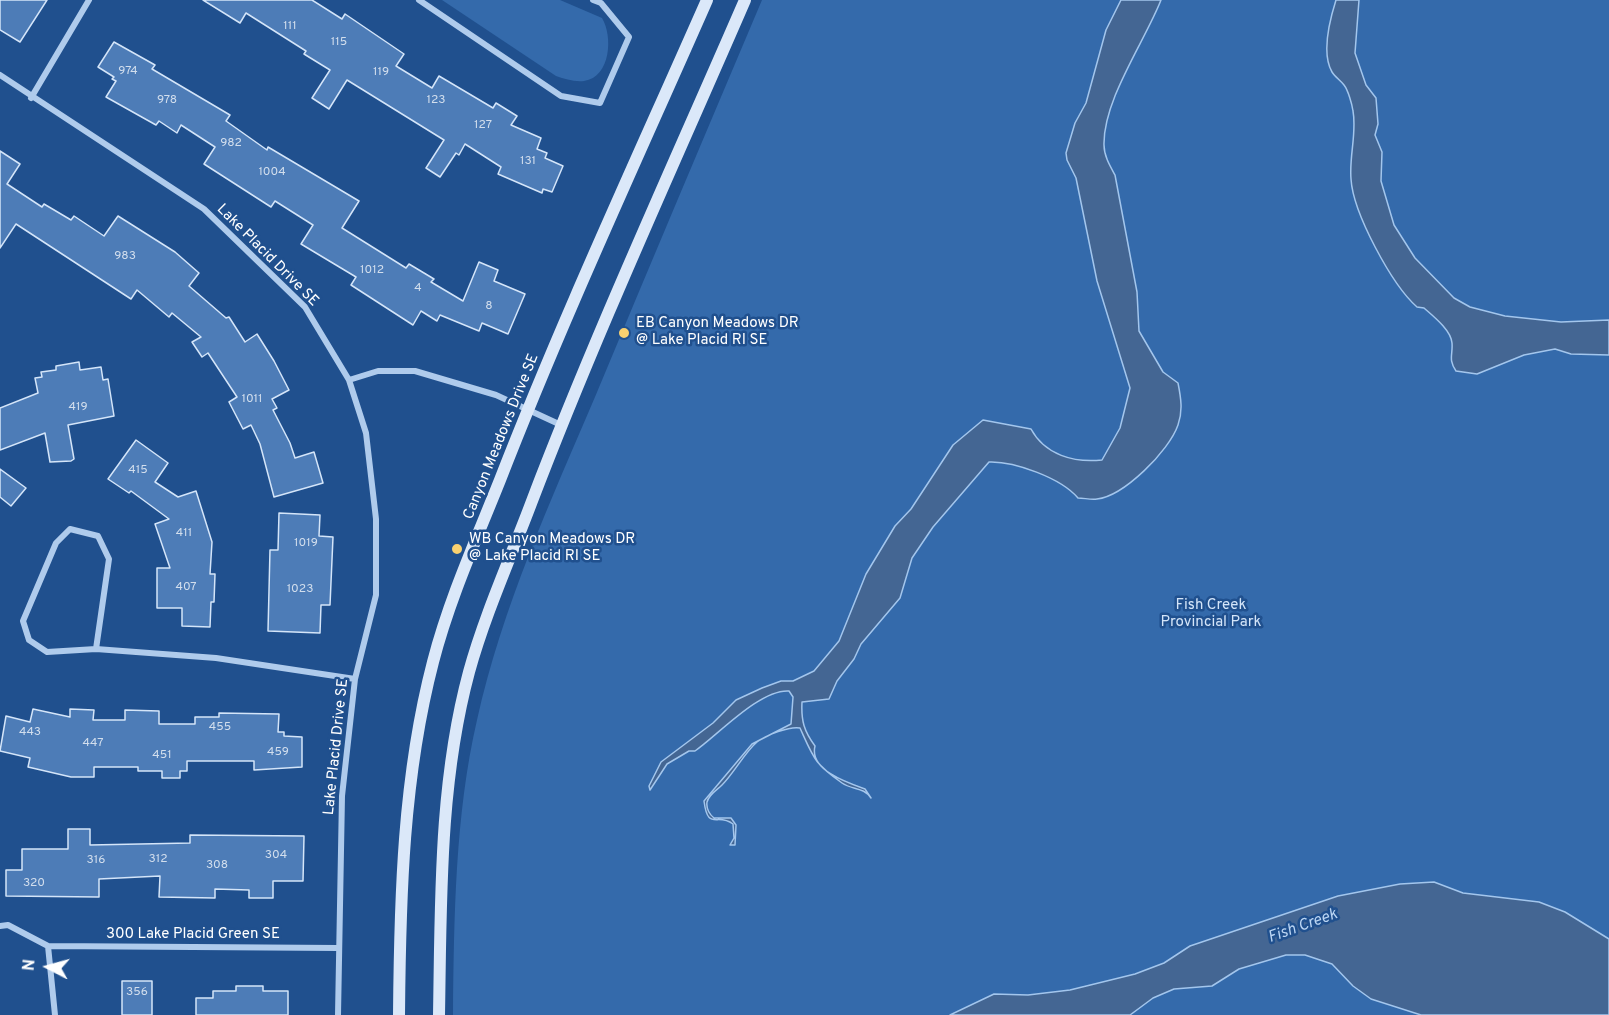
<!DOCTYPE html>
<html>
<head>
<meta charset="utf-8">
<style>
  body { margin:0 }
  #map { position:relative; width:1609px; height:1015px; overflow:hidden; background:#20508e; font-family:Overpass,sans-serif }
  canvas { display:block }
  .north { position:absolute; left:18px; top:937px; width:60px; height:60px; -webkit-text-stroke:4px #20508e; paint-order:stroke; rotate:276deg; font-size:16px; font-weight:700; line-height:24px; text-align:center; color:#fff }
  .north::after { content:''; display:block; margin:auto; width:21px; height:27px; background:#fff; clip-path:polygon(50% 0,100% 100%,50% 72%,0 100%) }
</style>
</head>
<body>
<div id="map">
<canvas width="1609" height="1015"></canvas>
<div class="north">N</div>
</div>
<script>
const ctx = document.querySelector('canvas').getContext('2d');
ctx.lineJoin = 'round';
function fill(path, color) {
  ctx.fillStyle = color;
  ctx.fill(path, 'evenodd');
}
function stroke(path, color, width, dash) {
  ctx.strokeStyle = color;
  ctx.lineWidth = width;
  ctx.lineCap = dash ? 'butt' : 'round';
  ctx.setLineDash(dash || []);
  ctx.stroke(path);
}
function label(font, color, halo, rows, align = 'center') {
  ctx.font = font + ' Overpass,sans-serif';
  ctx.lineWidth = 5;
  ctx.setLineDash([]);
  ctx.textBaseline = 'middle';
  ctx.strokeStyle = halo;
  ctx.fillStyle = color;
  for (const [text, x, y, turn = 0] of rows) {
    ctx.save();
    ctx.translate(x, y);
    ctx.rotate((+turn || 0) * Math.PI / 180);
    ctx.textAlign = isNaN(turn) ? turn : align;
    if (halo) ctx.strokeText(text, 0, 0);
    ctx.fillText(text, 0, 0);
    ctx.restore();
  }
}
const green = new Path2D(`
  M 442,0 L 560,0 L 602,18 C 613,36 611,77 584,81 C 574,82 565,79 556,76 Z
  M 762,0 L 1609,0 L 1609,1015 L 453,1015 C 454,918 455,815 477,720 C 502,608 550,502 595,397 C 650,265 706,132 762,0 Z`);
const water = new Path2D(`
  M 1121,0 L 1161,0 C 1145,41 1103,100 1104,145 C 1104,156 1110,166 1115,175 L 1137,292 L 1139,331 L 1163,372 L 1178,383 C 1181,398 1183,411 1178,425 C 1169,451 1124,496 1097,499 C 1091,500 1084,498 1078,498 C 1061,478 1014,461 989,462 L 933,527 L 912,558 L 900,598 L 861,644 L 854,659 L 837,681 L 829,699 L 802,702 C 801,721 804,731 815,746 C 809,770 848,783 865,789 L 871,798 C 864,787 852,790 842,783 C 814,763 814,759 800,728 C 790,726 766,735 757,742 C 745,752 734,773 722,785 C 717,790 709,794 707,802 C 706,809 710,815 714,818 L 731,818 L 736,825 L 735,845 L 730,845 L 734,838 L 733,824 C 717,812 708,832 704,801 L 752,744 L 791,724 L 793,697 L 789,691 C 760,689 718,735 695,751 L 689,751 L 667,764 L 650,790 L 649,786 L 661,762 L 713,723 L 736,700 L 762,688 L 781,681 L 793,681 L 814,671 L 839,641 L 866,574 L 895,526 L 911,509 L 953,445 L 983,420 L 1031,429 C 1045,455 1074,463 1102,460 L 1120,428 L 1130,388 L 1097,281 L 1076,178 L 1067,160 L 1066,153 L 1075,123 L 1086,103 L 1106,30 Z
  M 1359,0 L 1355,53 L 1366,85 L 1376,98 L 1378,124 L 1375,135 L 1382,152 L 1381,181 L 1394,225 L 1415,258 L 1454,298 L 1470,307 L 1505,316 L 1561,322 L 1609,320 L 1609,355 L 1571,354 L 1555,349 L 1524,355 L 1477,374 L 1456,371 C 1448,359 1453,355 1452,343 C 1451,330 1433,316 1424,308 L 1417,307 C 1392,285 1353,213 1351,179 C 1349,156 1357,133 1353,111 C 1352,104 1348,90 1344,85 C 1340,80 1335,77 1332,72 C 1321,53 1330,19 1336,0 Z
  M 1434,882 L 1463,893 L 1539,902 L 1565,912 L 1609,939 L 1609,1015 L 1421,1015 L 1371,999 L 1353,986 L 1332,964 L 1305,955 L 1286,955 L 1239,969 L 1212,986 L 1174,989 L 1153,998 L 1130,1015 L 950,1015 L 994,994 L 1028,995 L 1070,990 L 1135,974 L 1164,963 L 1190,946 L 1338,896 L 1400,884 Z`);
const building = new Path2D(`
  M 0,0 L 47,0 L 20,42 L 0,30 Z
  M 203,0 L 312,0 L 342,19 L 345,14 L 404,54 L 396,66 L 432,88 L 439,76 L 493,108 L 496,103 L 517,116 L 511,125 L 541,138 L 537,149 L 547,153 L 545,158 L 563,166 L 552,192 L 543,189 L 542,193 L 498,174 L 501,167 L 465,144 L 459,155 L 456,153 L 440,177 L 426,168 L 444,140 L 347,80 L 329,109 L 312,98 L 330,70 L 304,54 L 306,51 L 246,13 L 240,23 Z
  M 114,42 L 155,65 L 152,69 L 230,115 L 226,121 L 267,150 L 268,147 L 359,201 L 342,228 L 406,268 L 409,264 L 434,279 L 431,282 L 463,301 L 479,262 L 498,270 L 494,281 L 525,294 L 508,334 L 482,323 L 479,331 L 440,315 L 437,321 L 421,311 L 413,325 L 351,285 L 356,277 L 301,244 L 313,225 L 275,201 L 271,207 L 204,164 L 215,147 L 181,125 L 177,133 L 159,121 L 156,125 L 106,97 L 116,81 L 112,79 L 114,77 L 98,67 Z
  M 0,151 L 20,164 L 7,184 L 42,207 L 44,204 L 71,220 L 74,216 L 104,236 L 118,216 L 175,252 L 199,273 L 189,286 L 226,318 L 229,317 L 245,342 L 257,334 L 274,361 L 289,390 L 272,399 L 277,408 L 273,410 L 290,443 L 295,458 L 314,452 L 323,483 L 274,497 L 260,444 L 251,425 L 243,429 L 229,402 L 237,397 L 208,353 L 202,357 L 192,342 L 201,337 L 172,313 L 169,317 L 137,290 L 131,299 L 16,224 L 0,248 Z
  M 79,362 L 80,370 L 101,367 L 103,380 L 108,379 L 114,416 L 68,425 L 74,459 L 71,461 L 50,462 L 45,433 L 0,450 L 0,408 L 38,393 L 35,378 L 42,377 L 41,372 L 56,370 L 56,366 Z
  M 136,440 L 168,463 L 155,482 L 178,497 L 196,491 L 212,542 L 210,574 L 215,574 L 214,602 L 211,602 L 210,627 L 182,626 L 182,608 L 157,608 L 157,568 L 170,568 L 155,524 L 169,519 L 131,491 L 129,493 L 108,479 Z
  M 0,469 L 26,488 L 11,506 L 0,497 Z
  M 279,513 L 320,515 L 319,536 L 333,537 L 330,605 L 321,605 L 320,633 L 268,631 L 270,550 L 278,550 Z
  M 33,709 L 70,717 L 70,709 L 94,710 L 93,720 L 125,720 L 125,710 L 159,711 L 159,724 L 195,724 L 195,717 L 219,717 L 219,713 L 279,714 L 278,732 L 284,732 L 284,736 L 302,737 L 302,767 L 254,770 L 254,761 L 187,761 L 187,771 L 180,771 L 180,778 L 162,778 L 162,771 L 138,771 L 138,767 L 94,767 L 94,777 L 71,777 L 28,767 L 30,758 L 0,751 L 6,716 L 30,722 Z
  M 68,829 L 90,829 L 90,845 L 190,843 L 190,835 L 304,836 L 303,881 L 273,881 L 273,898 L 249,898 L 249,890 L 215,889 L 215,898 L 159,897 L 160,876 L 99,879 L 99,897 L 6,896 L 6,870 L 22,870 L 22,849 L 68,849 Z
  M 122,981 L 152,981 L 152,1015 L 122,1015 Z
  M 236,986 L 263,986 L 263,991 L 288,991 L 288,1015 L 196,1015 L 196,998 L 213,998 L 213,991 L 236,991 Z`);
const street = new Path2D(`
  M 419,0 L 561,96 L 600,103 L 629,37 L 601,3 L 593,0
  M 0,75 L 204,209 L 305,307 L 349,380 L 366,433 L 376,519 L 376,595 L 355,679 L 342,796 L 338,1015
  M 31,98 L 89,0
  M 349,380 L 378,371 L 415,371 L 496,395 L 561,425
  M 96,649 L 109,559 L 98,536 L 70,529 L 56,543 L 23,621 L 29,640 L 47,652 L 96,649 L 216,658 L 355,679
  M 0,926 L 8,925 L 48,946 L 338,948
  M 48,946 L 55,1015`);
const secondary = new Path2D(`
  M 399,1015 C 400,897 403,777 433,662 C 449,600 476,540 500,480 C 563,318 637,159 707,0
  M 439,1015 C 441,901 439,783 469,672 C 485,614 511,557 532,501 C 597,331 673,166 745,0`);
const markers = [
  [624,333,6,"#f9d170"],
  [457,549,6,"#f9d170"]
];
const numberNames = [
  ["111",290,27],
  ["115",339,43],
  ["974",128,72],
  ["119",381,73],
  ["978",167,101],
  ["123",436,101],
  ["127",483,126],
  ["982",231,144],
  ["131",528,162],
  ["1004",272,173],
  ["983",125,257],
  ["1012",372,271],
  ["4",418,289],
  ["8",489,307],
  ["1011",252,400],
  ["419",78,408],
  ["415",138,471],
  ["411",184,534],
  ["1019",306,544],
  ["407",186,588],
  ["1023",300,590],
  ["455",220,728],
  ["443",30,733],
  ["447",93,744],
  ["459",278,753],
  ["451",162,756],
  ["304",276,856],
  ["312",158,860],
  ["316",96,861],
  ["308",217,866],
  ["320",34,884],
  ["356",137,993]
];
const streetNames = [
  ["Lake Placid Drive SE",267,256,45],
  ["Canyon Meadows Drive SE",502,437,-68],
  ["Lake Placid Drive SE",337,747,-84],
  ["300 Lake Placid Green SE",193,935]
];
const poiNames = [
  ["EB Canyon Meadows DR",636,324],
  ["@ Lake Placid RI SE",636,341],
  ["WB Canyon Meadows DR",469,540],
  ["@ Lake Placid RI SE",469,557]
];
const parkNames = [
  ["Fish Creek",1211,606],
  ["Provincial Park",1211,623]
];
const waterNames = [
  ["Fish Creek",1303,927,-20]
];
fill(green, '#346aab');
fill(water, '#446693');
stroke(water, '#a3c6ed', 1.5);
fill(building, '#4d7cb7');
stroke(building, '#d4e5f9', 1.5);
stroke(street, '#afcbec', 6);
stroke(secondary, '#dbe8f9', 12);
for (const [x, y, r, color] of markers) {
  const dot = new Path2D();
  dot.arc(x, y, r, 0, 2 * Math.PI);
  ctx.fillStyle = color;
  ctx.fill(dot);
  stroke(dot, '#20508e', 2);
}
label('12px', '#d2deed', null, numberNames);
label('15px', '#fff', '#20508e', streetNames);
label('15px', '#fff', '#20508e', poiNames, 'left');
label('15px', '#d4e5f9', '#20508e', parkNames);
label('italic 16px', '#bbd5f3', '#20508e', waterNames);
</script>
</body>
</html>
